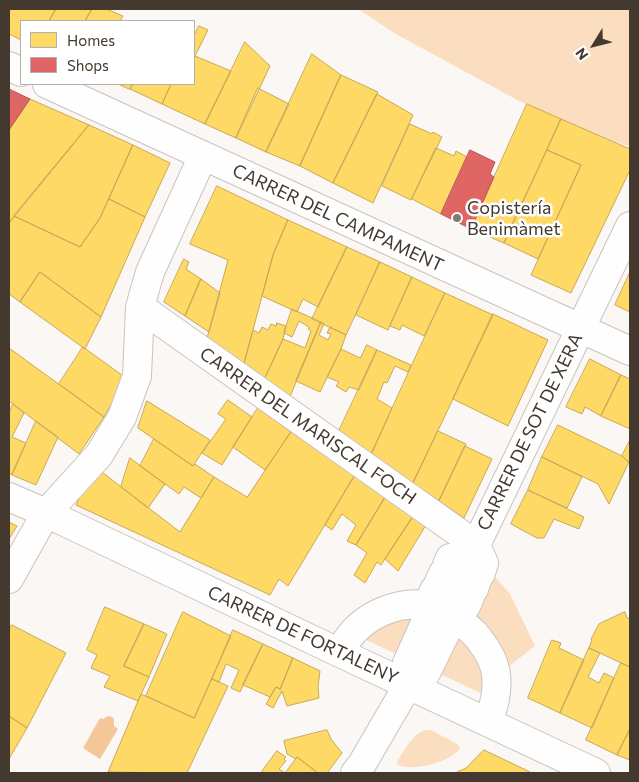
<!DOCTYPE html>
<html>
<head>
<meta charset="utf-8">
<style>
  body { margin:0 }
  #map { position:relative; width:639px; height:782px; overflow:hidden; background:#faf7f5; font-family:Commissioner,sans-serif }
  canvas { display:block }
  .frame { position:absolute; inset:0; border:10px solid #44392f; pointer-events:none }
  .legend { position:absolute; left:20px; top:20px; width:175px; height:65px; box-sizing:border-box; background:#fff; border:1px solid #b4b0ac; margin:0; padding:6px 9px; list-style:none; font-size:15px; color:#44392f }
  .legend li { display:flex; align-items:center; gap:10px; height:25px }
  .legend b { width:25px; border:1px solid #b4b0ac }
  .north { position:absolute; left:569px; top:20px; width:50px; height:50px; -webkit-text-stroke:4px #fff; paint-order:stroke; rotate:234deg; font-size:14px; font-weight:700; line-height:20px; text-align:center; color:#44392f }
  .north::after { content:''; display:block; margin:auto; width:18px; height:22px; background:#44392f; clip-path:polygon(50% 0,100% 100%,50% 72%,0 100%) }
</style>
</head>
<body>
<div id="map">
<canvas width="639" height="782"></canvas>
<div class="frame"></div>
<ul class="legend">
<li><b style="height:14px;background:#ffd966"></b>Homes</li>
<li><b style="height:14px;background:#e06666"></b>Shops</li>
</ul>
<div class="north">N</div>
</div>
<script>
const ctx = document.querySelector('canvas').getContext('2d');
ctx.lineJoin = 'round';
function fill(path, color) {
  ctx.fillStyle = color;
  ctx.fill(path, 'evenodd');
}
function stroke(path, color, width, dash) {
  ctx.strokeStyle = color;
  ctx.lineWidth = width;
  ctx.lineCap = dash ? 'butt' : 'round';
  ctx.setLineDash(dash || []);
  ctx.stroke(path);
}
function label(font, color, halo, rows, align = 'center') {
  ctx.font = font + ' Commissioner,sans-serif';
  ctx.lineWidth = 5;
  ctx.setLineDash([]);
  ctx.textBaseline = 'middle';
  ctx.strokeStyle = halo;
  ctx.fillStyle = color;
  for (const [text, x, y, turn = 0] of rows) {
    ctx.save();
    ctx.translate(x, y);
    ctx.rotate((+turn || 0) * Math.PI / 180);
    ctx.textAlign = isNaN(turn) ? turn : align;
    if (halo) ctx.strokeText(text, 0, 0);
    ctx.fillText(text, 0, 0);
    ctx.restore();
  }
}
const green = new Path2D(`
  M 358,9 L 630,9 L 630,147 L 597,135 L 519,101 L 396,34 Z
  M 486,570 L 497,579 L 510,594 L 535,646 L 504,670 L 466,614 Z
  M 418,616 L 398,655 L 360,637 L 377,623 Z
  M 458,634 L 480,661 L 487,696 L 440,674 Z
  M 425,730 L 431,730 L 457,744 L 460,747 L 459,750 C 454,754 449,758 442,761 C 432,765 407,771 397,764 L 398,760 C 405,749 412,735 425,730 Z`);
const water = new Path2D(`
  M 108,716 L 112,717 L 114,719 L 114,726 L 118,729 L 100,759 L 83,748 L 100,718 L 103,719 Z`);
const homes = new Path2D(`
  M 9,9 L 56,9 L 49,21 L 21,21 L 21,40 L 9,34 Z
  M 56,9 L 92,9 L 85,21 L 49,21 Z
  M 92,9 L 106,9 L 123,16 L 120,21 L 85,21 Z
  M 199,26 L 208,30 L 195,56 L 231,71 L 205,124 L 162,104 L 171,84 L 194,84 L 194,36 Z
  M 245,42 L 270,66 L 236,138 L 205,124 Z
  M 312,54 L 341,75 L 300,166 L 266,152 Z
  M 341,75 L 378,92 L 333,183 L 300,166 Z
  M 118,84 L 133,84 L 130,89 Z
  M 133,84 L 171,84 L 162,104 L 130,89 Z
  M 258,88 L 289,104 L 266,152 L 236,138 Z
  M 377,94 L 413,115 L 373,203 L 333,183 Z
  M 30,99 L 89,125 L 9,223 L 9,130 Z
  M 527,104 L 561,119 L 504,243 L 471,229 Z
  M 561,119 L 630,149 L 630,170 L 571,293 L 531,275 L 581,165 L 547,150 Z
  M 410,124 L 432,134 L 433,132 L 442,137 L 411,200 L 382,186 Z
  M 89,125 L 133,145 L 100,218 L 80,247 L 14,216 Z
  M 133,145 L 170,163 L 145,217 L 109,199 Z
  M 436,148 L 454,156 L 456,151 L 467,157 L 441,214 L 412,199 Z
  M 547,150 L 581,165 L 538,259 L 504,243 Z
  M 217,186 L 288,220 L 273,255 L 243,367 L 206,342 L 228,260 L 190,244 Z
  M 109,199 L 145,217 L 101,317 L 40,272 L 20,302 L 9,294 L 9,223 L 14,216 L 80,247 L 100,218 Z
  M 288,220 L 347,247 L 318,307 L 303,299 L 297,312 L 262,296 L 273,255 Z
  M 347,247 L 380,262 L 346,335 L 312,319 Z
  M 184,259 L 189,262 L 186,269 L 201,279 L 185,316 L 164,302 Z
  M 380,262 L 412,277 L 388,330 L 356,315 Z
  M 40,272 L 101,317 L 85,349 L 20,302 Z
  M 630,272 L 630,312 L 615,305 Z
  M 412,277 L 445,293 L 424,336 L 402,325 L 400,330 L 390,326 Z
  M 201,279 L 220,293 L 209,332 L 185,316 Z
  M 445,293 L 493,315 L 413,483 L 371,455 Z
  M 292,309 L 321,322 L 289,399 L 263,382 L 283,339 L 305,348 L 311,331 L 308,329 L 309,327 L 299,321 L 292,337 L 284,333 Z
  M 493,314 L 548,340 L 508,426 L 453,399 Z
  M 321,322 L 324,324 L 319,335 L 328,340 L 331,334 L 327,333 L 330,327 L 346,335 L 341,349 L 320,392 L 296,381 Z
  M 277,323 L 286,326 L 283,339 L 263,382 L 243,367 L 253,330 L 259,333 L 262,327 L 268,330 L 271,324 L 276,326 Z
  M 367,345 L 377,350 L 359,390 L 349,387 L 346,392 L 336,386 L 339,382 L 327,377 L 341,349 L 360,358 Z
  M 83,347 L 126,378 L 104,417 L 59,384 Z
  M 9,348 L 104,417 L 79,454 L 9,401 Z
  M 377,350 L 411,365 L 408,372 L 395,366 L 387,383 L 384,382 L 377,399 L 392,408 L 371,455 L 338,433 Z
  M 590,359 L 621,375 L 601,416 L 585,407 L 582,414 L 566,407 Z
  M 621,375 L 630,379 L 630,429 L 601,416 Z
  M 228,400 L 252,417 L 222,465 L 202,453 L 226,419 L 218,414 Z
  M 147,401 L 210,440 L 193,466 L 138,428 Z
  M 13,404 L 24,413 L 12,437 L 26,443 L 12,475 L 9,473 L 9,413 Z
  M 258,408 L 291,432 L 265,470 L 233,447 Z
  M 36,421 L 58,437 L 36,485 L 12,475 Z
  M 558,425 L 622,456 L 629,462 L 609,504 L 598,484 L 542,457 Z
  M 438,431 L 466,444 L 439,501 L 413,483 Z
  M 291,432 L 355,475 L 288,586 L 279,579 L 270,595 L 76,505 L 94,466 L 180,532 L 214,477 L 247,497 Z
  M 154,439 L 193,466 L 195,464 L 214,477 L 201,498 L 184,487 L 179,494 L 140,466 Z
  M 630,440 L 630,464 L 622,456 Z
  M 465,446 L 492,459 L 464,518 L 439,501 Z
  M 542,457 L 582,477 L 567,508 L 528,490 Z
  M 130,458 L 165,484 L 148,508 L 121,487 Z
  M 355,475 L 386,496 L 356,545 L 347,541 L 356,525 L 342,514 L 332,530 L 325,525 Z
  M 528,490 L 584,517 L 579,529 L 554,519 L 544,538 L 537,538 L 511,524 Z
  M 386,496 L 414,515 L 381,565 L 377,562 L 365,583 L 354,575 L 367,553 L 356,545 Z
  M 414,515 L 426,525 L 398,571 L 385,559 Z
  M 9,522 L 17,526 L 9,539 Z
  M 105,607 L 144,624 L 124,666 L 149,677 L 138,701 L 104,687 L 110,676 L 91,668 L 97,655 L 87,650 Z
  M 183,612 L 231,636 L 194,718 L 146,696 Z
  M 625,612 L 627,618 L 630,618 L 630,667 L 589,648 L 592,640 L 591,639 L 599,624 Z
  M 144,624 L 167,634 L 149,677 L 124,666 Z
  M 12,625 L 66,653 L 27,728 L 9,716 L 9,630 Z
  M 233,630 L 263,644 L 240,692 L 231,688 L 239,670 L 226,664 L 219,682 L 212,679 Z
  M 552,640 L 561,643 L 559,648 L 584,660 L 560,713 L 528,698 Z
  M 263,644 L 293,658 L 280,689 L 276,687 L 270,697 L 243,685 Z
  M 589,648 L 600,653 L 588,677 L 599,683 L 604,673 L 614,678 L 592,728 L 560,713 Z
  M 293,658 L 320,671 L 318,687 L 319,698 L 287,706 L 282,691 L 273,708 L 266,704 L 276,687 L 280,689 Z
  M 621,663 L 630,667 L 630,729 L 617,755 L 586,740 Z
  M 212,679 L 228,686 L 187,773 L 108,772 L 141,694 L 194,718 Z
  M 9,716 L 27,728 L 9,759 Z
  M 630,729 L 630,760 L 617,755 Z
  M 327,730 L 331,739 L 342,753 L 327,773 L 318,773 L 297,757 L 296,759 L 287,754 L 284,741 Z
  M 484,750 L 530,772 L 530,773 L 455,773 L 466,768 Z
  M 277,751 L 286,757 L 284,759 L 286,761 L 279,769 L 285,773 L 297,757 L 318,773 L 261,773 Z`);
const shops = new Path2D(`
  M 9,89 L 30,99 L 9,130 Z
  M 470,150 L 495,162 L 490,174 L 494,177 L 471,229 L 441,214 Z`);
const minor = new Path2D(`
  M 9,66 L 21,72
  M 47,84 L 630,351
  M 140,307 L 476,545 L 484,563 L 481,573 L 450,558 L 447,565 L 477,580 L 474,589 L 443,573 L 439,582 L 470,597 L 466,606 L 434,590 L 431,597 L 462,613 L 456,618 L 450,624 L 426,673 L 408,685 L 362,764 L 355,773
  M 9,497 L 46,513 L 340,653 L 596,773
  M 476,545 L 630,226
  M 9,579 L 46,513 L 99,455 L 122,417 L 137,376 L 140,307 L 150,272 L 203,156
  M 340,653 C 342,649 344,644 347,640 C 364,615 397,601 427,605 C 433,606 439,610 444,612 C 456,618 466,625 475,634 C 485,646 494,659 496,674 C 498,692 494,706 488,722
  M 408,685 L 407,663 L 429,614 L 431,606`);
const markers = [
  [457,218,5,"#847c74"]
];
const poiNames = [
  ["Copistería",467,208],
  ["Benimàmet",467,229]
];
const streetNames = [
  ["CARRER DEL CAMPAMENT",338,218,25],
  ["CARRER DEL MARISCAL FOCH",308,426,35],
  ["CARRER DE SOT DE XERA",530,432,-64],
  ["CARRER DE FORTALENY",303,635,25]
];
fill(green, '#fbddc0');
fill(water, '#f4c799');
fill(homes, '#ffd966');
stroke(homes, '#c7a956', 1);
fill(shops, '#e06666');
stroke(shops, '#b15856', 1);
stroke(minor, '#cac3be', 30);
stroke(minor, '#fefefe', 28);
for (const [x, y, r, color] of markers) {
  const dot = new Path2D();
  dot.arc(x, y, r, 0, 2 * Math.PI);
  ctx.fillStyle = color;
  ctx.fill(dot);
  stroke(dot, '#fff', 2);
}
label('18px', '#44392f', '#fff', poiNames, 'left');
label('18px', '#44392f', '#fff', streetNames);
</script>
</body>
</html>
